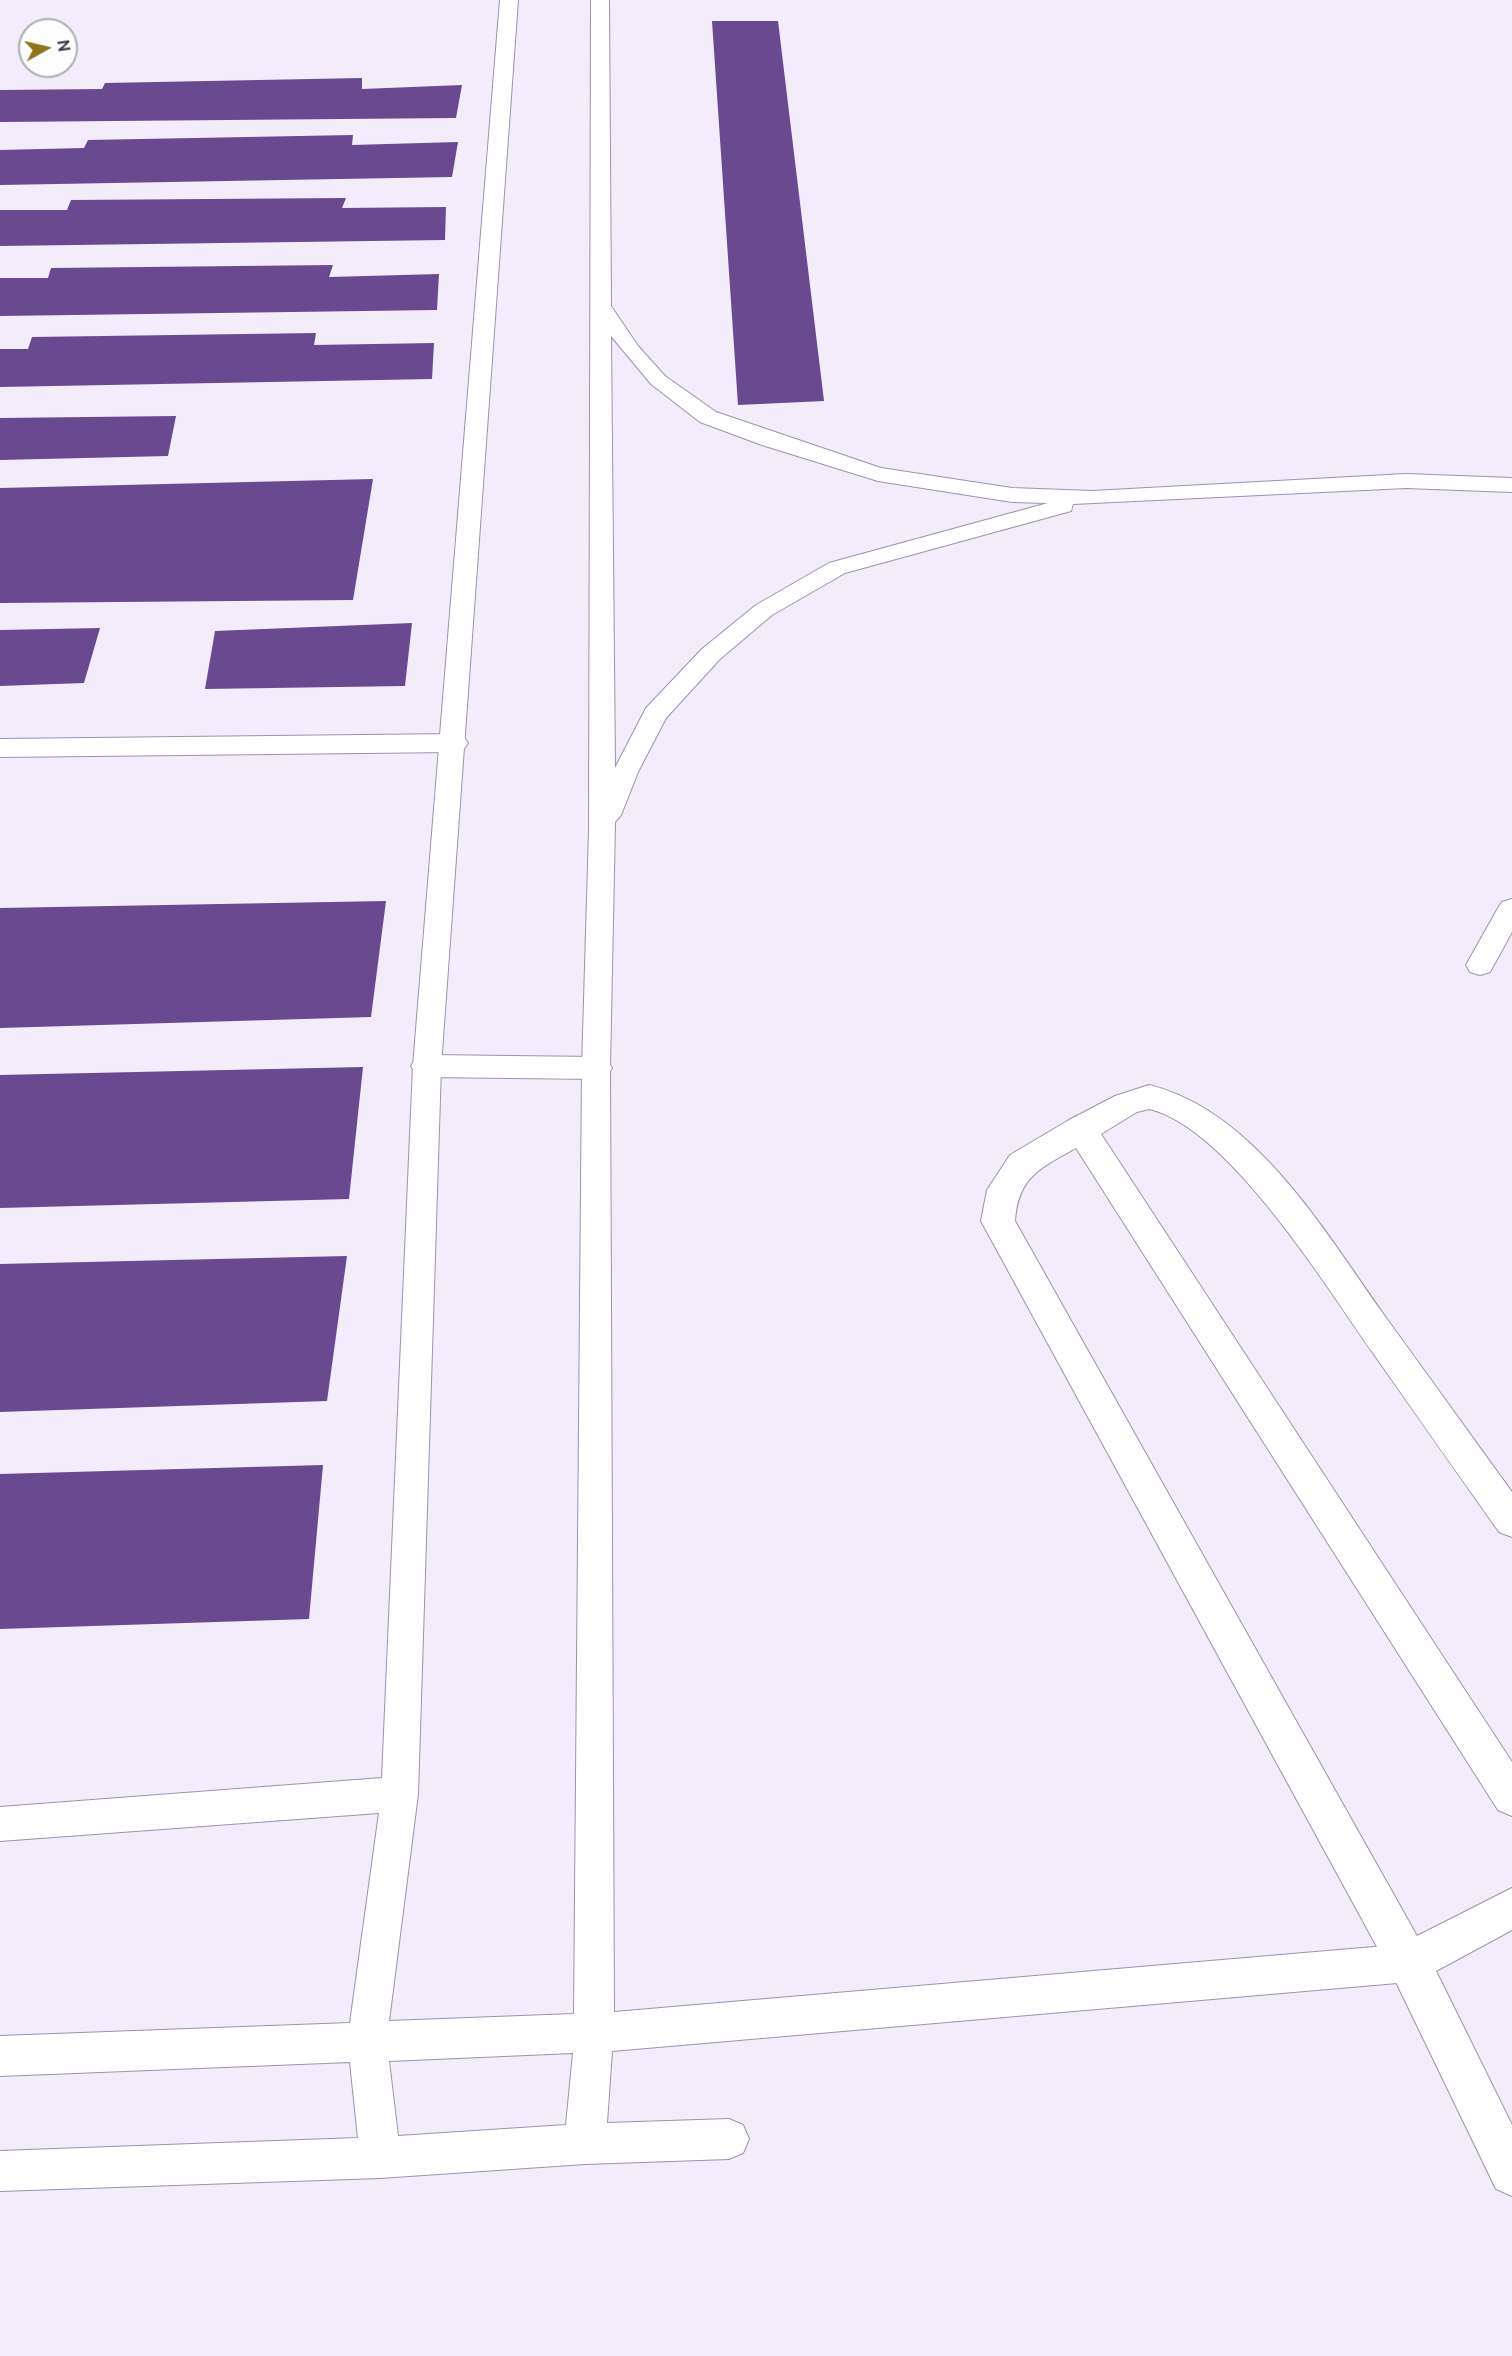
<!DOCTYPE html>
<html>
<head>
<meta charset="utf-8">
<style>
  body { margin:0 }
  #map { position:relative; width:1512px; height:2356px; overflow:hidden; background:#f2ecfb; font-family:Ubuntu,sans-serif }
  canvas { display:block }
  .north { position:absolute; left:18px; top:18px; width:60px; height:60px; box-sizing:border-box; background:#fdfdfd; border:2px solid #afaeb1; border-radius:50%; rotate:82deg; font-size:16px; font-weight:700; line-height:24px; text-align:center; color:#3a3740 }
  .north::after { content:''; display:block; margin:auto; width:21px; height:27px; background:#8d751a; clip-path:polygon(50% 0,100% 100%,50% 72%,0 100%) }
</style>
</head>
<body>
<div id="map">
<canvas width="1512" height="2356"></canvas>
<div class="north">N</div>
</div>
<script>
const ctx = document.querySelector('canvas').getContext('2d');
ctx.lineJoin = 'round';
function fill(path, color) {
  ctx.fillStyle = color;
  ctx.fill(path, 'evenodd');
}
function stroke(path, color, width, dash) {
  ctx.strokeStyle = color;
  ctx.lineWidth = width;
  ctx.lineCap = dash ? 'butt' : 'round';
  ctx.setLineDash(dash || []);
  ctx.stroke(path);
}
const building = new Path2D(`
  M 712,21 L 778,21 L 824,401 L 738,405 Z
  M 362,78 L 362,89 L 462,85 L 456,118 L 0,122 L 0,90 L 102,89 L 105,83 Z
  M 353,135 L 352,145 L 458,142 L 452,177 L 0,185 L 0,150 L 84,148 L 88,140 Z
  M 346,198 L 342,208 L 446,207 L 445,240 L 0,246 L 0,210 L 67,210 L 71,200 Z
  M 333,265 L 329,277 L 439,274 L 437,310 L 0,316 L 0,278 L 48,278 L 51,268 Z
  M 316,333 L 314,345 L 434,343 L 432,379 L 0,387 L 0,349 L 28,349 L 32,337 Z
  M 176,416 L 168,456 L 0,460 L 0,418 Z
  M 373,479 L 353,600 L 0,603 L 0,488 Z
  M 412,623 L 405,686 L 205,689 L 215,631 Z
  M 100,628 L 84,683 L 0,686 L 0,630 Z
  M 386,901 L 371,1017 L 0,1028 L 0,908 Z
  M 363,1067 L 349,1199 L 0,1208 L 0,1075 Z
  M 347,1256 L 327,1401 L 0,1412 L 0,1264 Z
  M 323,1465 L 309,1619 L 0,1629 L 0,1474 Z`);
const service = new Path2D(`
  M 500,0 L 518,0 L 441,1066 L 418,1794 L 389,2021 L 574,2014 L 582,1068 L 589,830 L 591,0 L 609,0 L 611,306 L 638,346 L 665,376 L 716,412 L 881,468 L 1012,488 L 1092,491 L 1406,474 L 1512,478 L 1512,492 L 1406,488 L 1073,504 L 1071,511 L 845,573 L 772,615 L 720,659 L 666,718 L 638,772 L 621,815 L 615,822 L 610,1068 L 614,2012 L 1409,1944 L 1423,1950 L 1428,1963 L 1423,1976 L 1409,1982 L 612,2051 L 607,2123 L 729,2119 L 743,2125 L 749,2139 L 743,2153 L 729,2159 L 585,2164 L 380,2178 L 0,2191 L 0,2151 L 358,2138 L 350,2062 L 0,2076 L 0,2036 L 350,2023 L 379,1813 L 0,1841 L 0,1807 L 382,1778 L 413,1066 ZM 611,336 L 651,384 L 700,422 L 762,445 L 878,481 L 1012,502 L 1048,503 L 829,563 L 756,605 L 702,649 L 646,708 L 615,768 ZM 573,2053 L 566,2125 L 398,2136 L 389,2061 Z
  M 1512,899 L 1512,932 L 1490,972 L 1480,975 L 1470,972 L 1466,965 L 1498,908 L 1502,902 Z`);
const minor = new Path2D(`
  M 454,734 L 464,737 L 468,743 L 464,749 L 454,752 L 0,757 L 0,739 Z
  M 427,1055 L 596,1057 L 607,1060 L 612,1068 L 607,1076 L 596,1079 L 427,1077 L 416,1074 L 411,1066 L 416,1058 Z
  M 1149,1085 C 1254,1110 1325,1232 1384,1315 C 1427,1374 1469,1433 1512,1492 L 1512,1537 L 1499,1532 C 1457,1473 1415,1413 1373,1353 C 1327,1288 1228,1127 1149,1109 L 1137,1112 L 1101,1134 L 1512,1762 L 1512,1816 L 1498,1810 L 1076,1148 C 1041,1168 1018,1176 1015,1221 L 1417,1936 L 1512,1888 L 1512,1930 L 1436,1971 L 1512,2125 L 1512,2196 L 1496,2189 L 1394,1978 L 981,1221 L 987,1190 L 1010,1155 L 1069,1120 L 1115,1096 Z`);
fill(building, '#694990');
stroke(service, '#9c93aa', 2);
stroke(minor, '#9c93aa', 2);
fill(service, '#fff');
fill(minor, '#fff');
</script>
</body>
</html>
